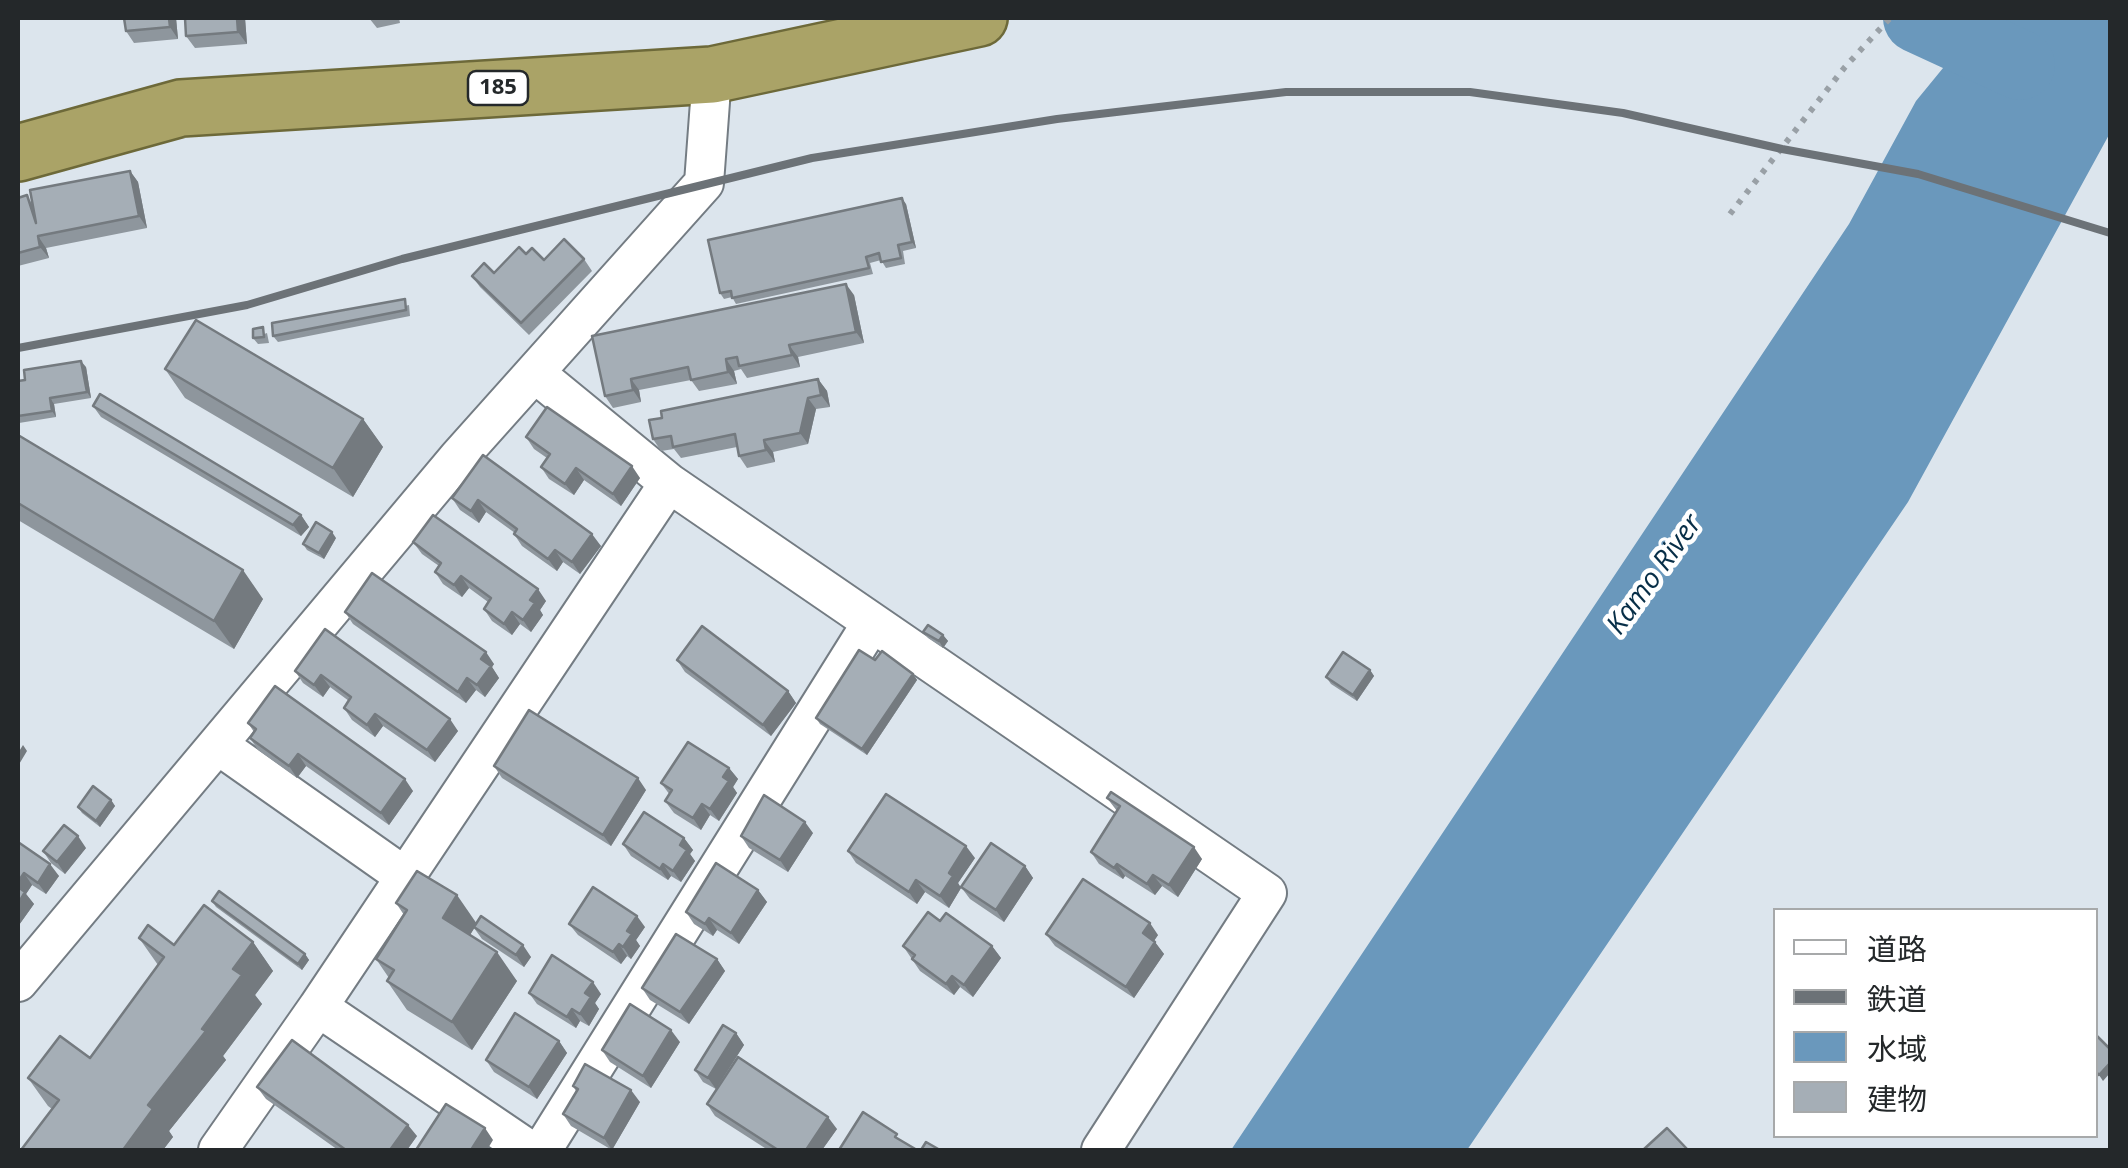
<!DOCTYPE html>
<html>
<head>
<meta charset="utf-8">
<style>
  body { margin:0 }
  #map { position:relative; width:2128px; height:1168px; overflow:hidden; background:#dce5ed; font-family:"Open Sans","Noto Sans JP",sans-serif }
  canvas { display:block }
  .frame { position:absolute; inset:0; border:20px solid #24282a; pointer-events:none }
  .legend { position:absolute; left:1773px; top:908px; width:325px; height:230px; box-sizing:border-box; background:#fff; border:2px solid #a7a9aa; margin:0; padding:12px 18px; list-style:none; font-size:30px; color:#24282a }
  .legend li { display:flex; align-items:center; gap:20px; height:50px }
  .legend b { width:50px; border:2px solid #a7a9aa }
</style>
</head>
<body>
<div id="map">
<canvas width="2128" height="1168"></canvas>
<div class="frame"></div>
<ul class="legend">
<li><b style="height:12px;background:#fff"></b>道路</li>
<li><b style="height:12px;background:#6c7277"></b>鉄道</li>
<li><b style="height:28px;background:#6a98bc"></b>水域</li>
<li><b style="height:28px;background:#a5aeb6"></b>建物</li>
</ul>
</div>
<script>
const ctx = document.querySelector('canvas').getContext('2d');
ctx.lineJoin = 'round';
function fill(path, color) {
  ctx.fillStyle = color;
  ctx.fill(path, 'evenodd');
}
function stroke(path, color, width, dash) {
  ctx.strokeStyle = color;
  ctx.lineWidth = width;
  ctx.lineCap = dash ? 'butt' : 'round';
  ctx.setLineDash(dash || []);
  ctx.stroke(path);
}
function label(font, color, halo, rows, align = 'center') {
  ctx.font = font + ' "Open Sans",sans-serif';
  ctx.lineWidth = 9;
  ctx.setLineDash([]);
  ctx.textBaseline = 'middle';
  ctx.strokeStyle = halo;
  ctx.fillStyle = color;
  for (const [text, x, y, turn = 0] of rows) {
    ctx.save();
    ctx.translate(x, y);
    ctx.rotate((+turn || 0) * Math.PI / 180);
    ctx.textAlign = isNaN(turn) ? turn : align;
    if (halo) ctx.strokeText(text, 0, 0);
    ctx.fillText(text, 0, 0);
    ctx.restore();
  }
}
const water = new Path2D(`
  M 1984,18 L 2110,18 L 2110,133 L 1908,502 L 1467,1150 L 1231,1150 L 1849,224 L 1916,101 Z`);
const river = new Path2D(`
  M 1918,18 L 2020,65`);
const path = new Path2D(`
  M 1730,214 L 1845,67 L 1890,18`);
const minor = new Path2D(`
  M 536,374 L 669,483 L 1267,893 L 1101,1150
  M 218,745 L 404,876
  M 18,982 L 458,458 L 704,183 L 712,75
  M 218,1150 L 318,1007
  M 529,1150 L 318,1007 L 669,483
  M 542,1150 L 871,624`);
const trunk = new Path2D(`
  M 18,153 L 181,108 L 712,75 L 979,18`);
const rail = new Path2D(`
  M 18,348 L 247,305 L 402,259 L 812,158 L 1057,119 L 1286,92 L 1470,92 L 1623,113 L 1782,149 L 1918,174 L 2110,233`);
const wall = new Path2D(`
  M 176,18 L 178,39 L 134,43 L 126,31 Z
  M 185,18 L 245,18 L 247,44 L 195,48 L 186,36 Z
  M 369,18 L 399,18 L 400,23 L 377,28 Z
  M 130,171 L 138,182 L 147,228 L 46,248 L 49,258 L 18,266 L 18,198 L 32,202 Z
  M 906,204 L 916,248 L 903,251 L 905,264 L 886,268 L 881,260 L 870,263 L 873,274 L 736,304 L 732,297 L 724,299 L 720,293 Z
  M 526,254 L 544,260 L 584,259 L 592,271 L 529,335 L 480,287 L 472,276 L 494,273 Z
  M 854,295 L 864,343 L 798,357 L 800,367 L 747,378 L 741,369 L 734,371 L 737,384 L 699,391 L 691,380 L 639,390 L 641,402 L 613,408 L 605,396 L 592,336 Z
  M 409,305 L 410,316 L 278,342 L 273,336 Z
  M 267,333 L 269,343 L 258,344 L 253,338 Z
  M 86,367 L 91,398 L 54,404 L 56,417 L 19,423 L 18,421 L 18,381 Z
  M 165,369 L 363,419 L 383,447 L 353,497 L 185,398 Z
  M 818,379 L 827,391 L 830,407 L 816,409 L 808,444 L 773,452 L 775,462 L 747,468 L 739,456 L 737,447 L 681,458 L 674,449 L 661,451 L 653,439 L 662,418 Z
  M 93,406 L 301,515 L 309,527 L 301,536 L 101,417 Z
  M 18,435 L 263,599 L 234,649 L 18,520 Z
  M 526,437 L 640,478 L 621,506 L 584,480 L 574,495 L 549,479 L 541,467 L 547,458 L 534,449 Z
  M 483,455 L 601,546 L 580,574 L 563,562 L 557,571 L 522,546 L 514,534 L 515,533 L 486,512 L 479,523 L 460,510 L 452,498 Z
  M 336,538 L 324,559 L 307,550 L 303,544 Z
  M 413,542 L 546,601 L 540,610 L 543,615 L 531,632 L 520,624 L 512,635 L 492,621 L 484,609 L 488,602 L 469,588 L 462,597 L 443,584 L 435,572 L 439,566 L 422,554 Z
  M 345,612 L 494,664 L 492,667 L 499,678 L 485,697 L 476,690 L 466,703 L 353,624 Z
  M 325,629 L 458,731 L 435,762 L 383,726 L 375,737 L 352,720 L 344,708 L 349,701 L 330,687 L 323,697 L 303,683 L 295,671 Z
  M 923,632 L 943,635 L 948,641 L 943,648 L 928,638 Z
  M 677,660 L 788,691 L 796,703 L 771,736 L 685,672 Z
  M 875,660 L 913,674 L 917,680 L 867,755 L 820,724 L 816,718 Z
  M 1370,670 L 1374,676 L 1357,701 L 1331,684 L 1326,677 Z
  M 248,723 L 413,791 L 389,825 L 306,766 L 297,778 L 258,750 L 250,738 L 254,732 Z
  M 494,766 L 646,790 L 611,846 L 502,778 Z
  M 729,768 L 738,779 L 733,787 L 737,793 L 719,821 L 710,815 L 701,830 L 674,813 L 665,801 L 670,795 L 661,783 Z
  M 1107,798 L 1202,859 L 1178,897 L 1162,886 L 1155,895 L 1125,876 L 1123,879 L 1099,864 L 1091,852 L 1117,811 Z
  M 111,800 L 115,806 L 100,827 L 82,813 L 78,807 Z
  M 813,833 L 788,872 L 749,848 L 741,836 Z
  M 684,838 L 693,850 L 690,854 L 695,861 L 681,882 L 671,876 L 668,880 L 631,856 L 623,844 Z
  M 18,842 L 59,876 L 46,894 L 32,885 L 26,894 L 34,904 L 19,925 L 18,924 Z
  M 86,848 L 65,874 L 51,863 L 43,851 Z
  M 848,851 L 975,858 L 958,883 L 961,888 L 949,908 L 925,892 L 917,904 L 856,863 Z
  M 1025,866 L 1033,878 L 1004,922 L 970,899 L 961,887 Z
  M 758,890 L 767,902 L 739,944 L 717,930 L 713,936 L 694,924 L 686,912 Z
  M 212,901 L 305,954 L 309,960 L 302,970 L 216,907 Z
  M 396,903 L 476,924 L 531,957 L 524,967 L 482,939 L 474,928 L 470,935 L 517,981 L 472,1050 L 407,1010 L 387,981 L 389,978 L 376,959 L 404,915 Z
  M 940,921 L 992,946 L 1001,958 L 973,997 L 960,987 L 954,995 L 920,971 L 903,946 Z
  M 569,924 L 645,927 L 636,940 L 640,946 L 631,959 L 627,956 L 621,964 L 578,935 Z
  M 1046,934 L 1158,935 L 1154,941 L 1164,954 L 1134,998 L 1055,946 Z
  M 139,938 L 174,945 L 253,942 L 273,971 L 255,995 L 262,1004 L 223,1056 L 226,1060 L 169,1131 L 173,1137 L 163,1150 L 21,1150 L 52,1109 L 48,1106 L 28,1078 L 90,1058 L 158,965 Z
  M 717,959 L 725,971 L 689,1024 L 650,1000 L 642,988 Z
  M 529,993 L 601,994 L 595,1003 L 599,1009 L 589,1026 L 580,1021 L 576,1028 L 537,1004 Z
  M 736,1033 L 744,1045 L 716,1089 L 703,1082 L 695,1070 Z
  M 559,1041 L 567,1053 L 537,1099 L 494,1072 L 486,1060 Z
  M 680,1042 L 651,1088 L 610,1062 L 602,1050 Z
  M 573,1086 L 640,1102 L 612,1150 L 571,1126 L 563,1114 L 576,1091 Z
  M 257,1087 L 417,1136 L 407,1150 L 338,1150 L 266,1099 Z
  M 707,1104 L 837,1129 L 822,1150 L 768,1150 L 715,1116 Z`);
const shadedWall = new Path2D(`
  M 169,18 L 176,18 L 178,39 L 170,27 Z
  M 237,18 L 245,18 L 247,44 L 238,32 Z
  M 130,171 L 138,182 L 147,228 L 139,216 Z
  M 902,198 L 906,204 L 916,248 L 912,242 Z
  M 38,236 L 46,248 L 49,258 L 40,247 Z
  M 846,284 L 854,295 L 864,343 L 856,332 Z
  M 789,345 L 798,357 L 800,367 L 792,355 Z
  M 726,359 L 734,371 L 737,384 L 728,372 Z
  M 81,361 L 86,367 L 91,398 L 87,392 Z
  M 631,379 L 639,390 L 641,402 L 633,390 Z
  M 818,379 L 827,391 L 830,407 L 821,395 Z
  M 50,398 L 54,404 L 56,417 L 52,411 Z
  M 808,398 L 816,409 L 808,444 L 800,433 Z
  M 363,419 L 383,447 L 353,497 L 333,468 Z
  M 764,440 L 773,452 L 775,462 L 766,450 Z
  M 632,466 L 640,478 L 621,506 L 613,494 Z
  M 576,468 L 584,480 L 574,495 L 565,484 Z
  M 478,500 L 486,512 L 479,523 L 471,511 Z
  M 301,515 L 309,527 L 301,536 L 293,525 Z
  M 332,532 L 336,538 L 324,559 L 319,553 Z
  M 592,534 L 601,546 L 580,574 L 572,562 Z
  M 555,550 L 563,562 L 557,571 L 548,559 Z
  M 243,570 L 263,599 L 234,649 L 214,621 Z
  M 461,576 L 469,588 L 462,597 L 454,585 Z
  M 538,589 L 546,601 L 540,610 L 543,615 L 531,632 L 523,620 L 530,600 Z
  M 512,612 L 520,624 L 512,635 L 504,624 Z
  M 943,635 L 948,641 L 943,648 L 939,641 Z
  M 486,652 L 494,664 L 492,667 L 499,678 L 485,697 L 477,685 L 481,659 Z
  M 1370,670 L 1374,676 L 1357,701 L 1353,695 Z
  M 913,674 L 917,680 L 867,755 L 862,749 Z
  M 321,675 L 330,687 L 323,697 L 314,685 Z
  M 467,678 L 476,690 L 466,703 L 458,692 Z
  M 788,691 L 796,703 L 771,736 L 763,725 Z
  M 375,714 L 383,726 L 375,737 L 367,725 Z
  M 450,719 L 458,731 L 435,762 L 427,750 Z
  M 23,745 L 27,751 L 18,766 L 18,753 Z
  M 298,754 L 306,766 L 297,778 L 289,766 Z
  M 729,768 L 738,779 L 733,787 L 737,793 L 719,821 L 710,809 L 723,777 Z
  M 638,778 L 646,790 L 611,846 L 603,835 Z
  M 405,779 L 413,791 L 389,825 L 381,813 Z
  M 111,800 L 115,806 L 100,827 L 96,821 Z
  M 702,804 L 710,815 L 701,830 L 693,818 Z
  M 805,822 L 813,833 L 788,872 L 780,860 Z
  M 78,836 L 86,848 L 65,874 L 57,862 Z
  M 684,838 L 693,850 L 690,854 L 695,861 L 681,882 L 673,871 L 680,845 Z
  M 966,846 L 975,858 L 958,883 L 961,888 L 949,908 L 940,896 L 949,873 Z
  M 1194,847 L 1202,859 L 1178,897 L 1169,885 Z
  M 50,864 L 59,876 L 46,894 L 38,883 Z
  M 663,864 L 671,876 L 668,880 L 660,869 Z
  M 1117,864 L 1125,876 L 1123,879 L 1114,868 Z
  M 1025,866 L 1033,878 L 1004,922 L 996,910 Z
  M 24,873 L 32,885 L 26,894 L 34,904 L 19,925 L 18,923 L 18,882 Z
  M 1153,875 L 1162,886 L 1155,895 L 1147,884 Z
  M 916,880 L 925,892 L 917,904 L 909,892 Z
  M 758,890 L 767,902 L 739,944 L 731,933 Z
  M 457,895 L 477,924 L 463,946 L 443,918 Z
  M 637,916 L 645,927 L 636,940 L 640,946 L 631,959 L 623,947 L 627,931 Z
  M 709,918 L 717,930 L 713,936 L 705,924 Z
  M 1150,923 L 1158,935 L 1151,945 L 1143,933 Z
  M 253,942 L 273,971 L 255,995 L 262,1004 L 223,1056 L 226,1060 L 169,1131 L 173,1137 L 163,1150 L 123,1150 L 148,1105 L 233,969 Z
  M 1155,942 L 1164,954 L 1134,998 L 1126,987 Z
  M 619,944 L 627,956 L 621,964 L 613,952 Z
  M 523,945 L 531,957 L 524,967 L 516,955 Z
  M 992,946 L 1001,958 L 973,997 L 964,985 Z
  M 497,952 L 517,981 L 472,1050 L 452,1022 Z
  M 305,954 L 309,960 L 302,970 L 298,964 Z
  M 717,959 L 725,971 L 689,1024 L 680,1012 Z
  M 952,976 L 960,987 L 954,995 L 946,984 Z
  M 593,982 L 601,994 L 595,1003 L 599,1009 L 589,1026 L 580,1014 L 585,993 Z
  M 572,1009 L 580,1021 L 576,1028 L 567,1017 Z
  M 671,1030 L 680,1042 L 651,1088 L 643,1076 Z
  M 736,1033 L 744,1045 L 716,1089 L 708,1078 Z
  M 559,1041 L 567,1053 L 537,1099 L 529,1087 Z
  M 2110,1063 L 2110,1073 L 2103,1081 L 2099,1075 Z
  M 631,1090 L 640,1102 L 612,1150 L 604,1138 Z
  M 828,1117 L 837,1129 L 822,1150 L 806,1150 Z
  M 408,1125 L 417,1136 L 407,1150 L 390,1150 Z
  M 485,1128 L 493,1140 L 487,1150 L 471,1150 Z`);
const building = new Path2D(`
  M 124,18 L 169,18 L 170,27 L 126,31 Z
  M 185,18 L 237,18 L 238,32 L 186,36 Z
  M 130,171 L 139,216 L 38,236 L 40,247 L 18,253 L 18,198 L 27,195 L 36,223 L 30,190 Z
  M 902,198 L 912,242 L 898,245 L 901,258 L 881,262 L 879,253 L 866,257 L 869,268 L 732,298 L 731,291 L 720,293 L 708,240 Z
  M 564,239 L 584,259 L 521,323 L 472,276 L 484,263 L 494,273 L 519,247 L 526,254 L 532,248 L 544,260 Z
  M 846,284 L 856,332 L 789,345 L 792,355 L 739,366 L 737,357 L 726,359 L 728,372 L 691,380 L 688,367 L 631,379 L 633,390 L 605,396 L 592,336 Z
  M 405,299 L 406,310 L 273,336 L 272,323 Z
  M 196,320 L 363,419 L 333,468 L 165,369 Z
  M 263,327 L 264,337 L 253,338 L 253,329 Z
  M 81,361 L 87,392 L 50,398 L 52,411 L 18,416 L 18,381 L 25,380 L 24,370 Z
  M 818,379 L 821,395 L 808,398 L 800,433 L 764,440 L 766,450 L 739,456 L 735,434 L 673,447 L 671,436 L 653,439 L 649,420 L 662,418 L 661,411 Z
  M 100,394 L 301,515 L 293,525 L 93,406 Z
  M 547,407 L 632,466 L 613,494 L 576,468 L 565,484 L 541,467 L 550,454 L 526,437 Z
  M 18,435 L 243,570 L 214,621 L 18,503 Z
  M 483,455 L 592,534 L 572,562 L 555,550 L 548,559 L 514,534 L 517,529 L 478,500 L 471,511 L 452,498 Z
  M 433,515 L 538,589 L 530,600 L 535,603 L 523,620 L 512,612 L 504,624 L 484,609 L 491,598 L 461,576 L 454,585 L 435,572 L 441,563 L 413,542 Z
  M 316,522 L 332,532 L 319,553 L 303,544 Z
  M 372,573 L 486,652 L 481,659 L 491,666 L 477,685 L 467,678 L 458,692 L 345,612 Z
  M 928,625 L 943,635 L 939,641 L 923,632 Z
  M 702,626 L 788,691 L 763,725 L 677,660 Z
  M 325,629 L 450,719 L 427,750 L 375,714 L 367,725 L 344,708 L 351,697 L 321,675 L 314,685 L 295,671 Z
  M 859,650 L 875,660 L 882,651 L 913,674 L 862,749 L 816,718 Z
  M 1343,652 L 1370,670 L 1353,695 L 1326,677 Z
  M 275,686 L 405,779 L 381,813 L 298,754 L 289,766 L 250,738 L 256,729 L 248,723 Z
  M 529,710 L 638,778 L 603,835 L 494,766 Z
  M 688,742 L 729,768 L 723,777 L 729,781 L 710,809 L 702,804 L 693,818 L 665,801 L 672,790 L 661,783 Z
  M 93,786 L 111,800 L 96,821 L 78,807 Z
  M 1111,792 L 1194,847 L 1169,885 L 1153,875 L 1147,884 L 1117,864 L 1114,868 L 1091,852 L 1120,806 L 1107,798 Z
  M 886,794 L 966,846 L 949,873 L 953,876 L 940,896 L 916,880 L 909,892 L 848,851 Z
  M 764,795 L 805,822 L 780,860 L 741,836 Z
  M 644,812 L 684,838 L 680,845 L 687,850 L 673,871 L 663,864 L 660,869 L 623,844 Z
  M 64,825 L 78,836 L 57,862 L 43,851 Z
  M 18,842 L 50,864 L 38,883 L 24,873 L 18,882 Z
  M 991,843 L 1025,866 L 996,910 L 961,887 Z
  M 716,863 L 758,890 L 731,933 L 709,918 L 705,924 L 686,912 Z
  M 417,871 L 457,895 L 443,918 L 497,952 L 452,1022 L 387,981 L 394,970 L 376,959 L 407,910 L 396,903 Z
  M 1083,879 L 1150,923 L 1143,933 L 1155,942 L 1126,987 L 1046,934 Z
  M 18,887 L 25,892 L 18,904 Z
  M 593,887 L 637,916 L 627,931 L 632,934 L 623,947 L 619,944 L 613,952 L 569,924 Z
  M 219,891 L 305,954 L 298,964 L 212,901 Z
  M 204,905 L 253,942 L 233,969 L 242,975 L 202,1029 L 206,1031 L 148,1105 L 153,1109 L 123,1150 L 21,1150 L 59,1100 L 28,1078 L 60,1036 L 90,1058 L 164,957 L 139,938 L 148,925 L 174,945 Z
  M 928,912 L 940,921 L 946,913 L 992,946 L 964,985 L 952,976 L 946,984 L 912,959 L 915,955 L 903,946 Z
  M 481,916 L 523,945 L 516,955 L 474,927 Z
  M 676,934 L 717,959 L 680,1012 L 642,988 Z
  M 552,955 L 593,982 L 585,993 L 591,997 L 580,1014 L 572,1009 L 567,1017 L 529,993 Z
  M 630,1004 L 671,1030 L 643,1076 L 602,1050 Z
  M 515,1013 L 559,1041 L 529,1087 L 486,1060 Z
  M 723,1025 L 736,1033 L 708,1078 L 695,1070 Z
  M 2096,1035 L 2110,1049 L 2110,1063 L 2099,1075 L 2096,1072 Z
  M 292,1040 L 408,1125 L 390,1150 L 346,1150 L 257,1087 Z
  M 738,1057 L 828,1117 L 806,1150 L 778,1150 L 707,1104 Z
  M 585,1064 L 631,1090 L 604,1138 L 563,1114 L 578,1089 L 573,1086 Z
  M 446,1104 L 485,1128 L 471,1150 L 416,1150 Z
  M 863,1112 L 897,1134 L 895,1137 L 917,1150 L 839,1150 Z
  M 1667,1128 L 1688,1150 L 1643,1150 Z
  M 926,1142 L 940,1150 L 921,1150 Z`);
const shields = [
  [498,88,60]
];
const shieldNames = [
  ["185",498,88]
];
const waterNames = [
  ["Kamo River",1655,575,-54]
];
fill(water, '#6a98bc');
stroke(river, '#6a98bc', 70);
stroke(minor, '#747c83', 42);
stroke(trunk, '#6d6939', 60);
stroke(path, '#99a0a6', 6, [5, 8]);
stroke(minor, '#fff', 38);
stroke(trunk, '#aaa367', 55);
stroke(rail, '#6c7277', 8);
fill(wall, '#8e969d');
fill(shadedWall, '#747a7f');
fill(building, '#a5aeb6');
stroke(building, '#747a7f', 2.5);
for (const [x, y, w] of shields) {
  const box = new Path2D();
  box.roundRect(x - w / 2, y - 17, w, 34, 8);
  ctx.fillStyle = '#fff';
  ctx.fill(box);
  stroke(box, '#24282a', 2.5);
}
label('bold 22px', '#24282a', null, shieldNames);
label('italic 28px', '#072e47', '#fff', waterNames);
</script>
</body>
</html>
